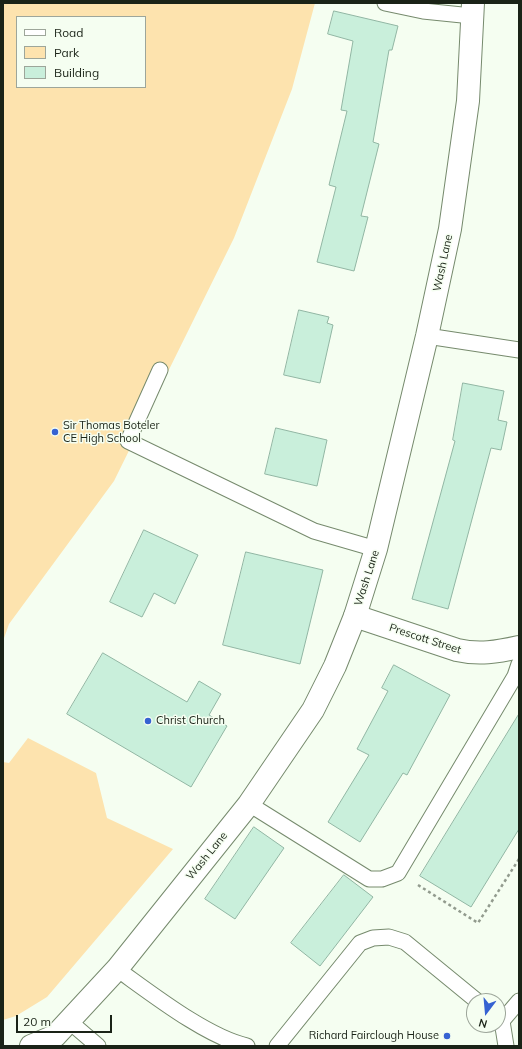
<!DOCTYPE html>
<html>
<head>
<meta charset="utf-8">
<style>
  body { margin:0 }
  #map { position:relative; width:522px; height:1049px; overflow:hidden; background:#f5fef1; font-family:Mulish,sans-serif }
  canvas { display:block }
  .frame { position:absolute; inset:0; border:4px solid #1a2317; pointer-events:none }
  .legend { position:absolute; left:16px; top:16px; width:130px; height:72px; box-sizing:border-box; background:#f5fef1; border:1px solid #9da69a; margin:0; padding:5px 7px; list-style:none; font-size:12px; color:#1a2317 }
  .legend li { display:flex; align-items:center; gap:8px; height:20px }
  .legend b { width:20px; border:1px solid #9da69a }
  .north { position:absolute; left:466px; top:993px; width:40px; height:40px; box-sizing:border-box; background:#f5fef1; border:1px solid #9da69a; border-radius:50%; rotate:196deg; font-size:11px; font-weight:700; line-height:16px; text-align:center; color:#1a2317 }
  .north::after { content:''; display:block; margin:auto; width:14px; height:18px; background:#3662d2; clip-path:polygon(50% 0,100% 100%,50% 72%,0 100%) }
  .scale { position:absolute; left:16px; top:1015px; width:96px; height:18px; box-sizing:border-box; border:2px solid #1a2317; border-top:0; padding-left:5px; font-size:12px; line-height:14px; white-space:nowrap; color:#1a2317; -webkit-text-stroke:3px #f5fef1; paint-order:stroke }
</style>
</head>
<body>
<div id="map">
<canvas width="522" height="1049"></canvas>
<div class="frame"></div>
<ul class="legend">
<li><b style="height:5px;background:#fff"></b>Road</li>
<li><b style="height:11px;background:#fde3ae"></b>Park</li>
<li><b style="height:11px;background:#c9efdb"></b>Building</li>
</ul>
<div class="north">N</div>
<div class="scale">20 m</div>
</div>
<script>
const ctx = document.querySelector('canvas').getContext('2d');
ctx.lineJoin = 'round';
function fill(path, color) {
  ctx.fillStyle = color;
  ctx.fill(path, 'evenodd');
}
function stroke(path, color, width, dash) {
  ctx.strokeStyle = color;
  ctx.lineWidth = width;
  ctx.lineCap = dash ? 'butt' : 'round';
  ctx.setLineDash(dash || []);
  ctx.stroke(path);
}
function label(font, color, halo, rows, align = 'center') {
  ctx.font = font + ' Mulish,sans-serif';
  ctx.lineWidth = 3;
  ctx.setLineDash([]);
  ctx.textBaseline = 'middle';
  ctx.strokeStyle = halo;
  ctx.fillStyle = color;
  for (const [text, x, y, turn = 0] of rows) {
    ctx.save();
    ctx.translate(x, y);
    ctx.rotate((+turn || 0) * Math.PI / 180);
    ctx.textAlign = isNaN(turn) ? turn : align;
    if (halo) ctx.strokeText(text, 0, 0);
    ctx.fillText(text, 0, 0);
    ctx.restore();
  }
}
const green = new Path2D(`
  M 3,3 L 315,3 L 292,89 L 234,238 L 114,481 L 9,624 L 3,641 ZM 17,17 L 145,17 L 145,87 L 17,87 Z
  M 28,738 L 96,773 L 107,818 L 173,849 L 47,997 L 16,1016 L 3,1020 L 3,762 L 9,763 Z`);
const building = new Path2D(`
  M 334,11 L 398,26 L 392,50 L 389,50 L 373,142 L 379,144 L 361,216 L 368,217 L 354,271 L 317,262 L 336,187 L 329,185 L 347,111 L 341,110 L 353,41 L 328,34 Z
  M 299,310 L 329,317 L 327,323 L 333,325 L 320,383 L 284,375 Z
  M 463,383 L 504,391 L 498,420 L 507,422 L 501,450 L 491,448 L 448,609 L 412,599 L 455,441 L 453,440 Z
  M 276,428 L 327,440 L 317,486 L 265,474 Z
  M 144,530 L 198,555 L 175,604 L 154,593 L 142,617 L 110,602 Z
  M 246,552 L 323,570 L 300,664 L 223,645 Z
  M 103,653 L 187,702 L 199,681 L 221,694 L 209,715 L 227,726 L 191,787 L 67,714 Z
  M 394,665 L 450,695 L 407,775 L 403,773 L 360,842 L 328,822 L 369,755 L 357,749 L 388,691 L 382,688 Z
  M 519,714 L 519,829 L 471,907 L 420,876 Z
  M 254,827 L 284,848 L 235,919 L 205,899 Z
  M 344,875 L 373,897 L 320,966 L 291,943 Z`);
const path = new Path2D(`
  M 418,885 L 478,923 L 519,859`);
const service = new Path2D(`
  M 385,3 L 423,11 L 472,16
  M 427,336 L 519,350
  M 160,370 L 128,441 L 314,531 L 376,549
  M 249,804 L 369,879 L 382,879 L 398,873 L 515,676 L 519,664
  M 117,969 C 152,994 207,1037 247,1046
  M 498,1018 L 502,1021 L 519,1001
  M 502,1021 L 506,1046
  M 70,1022 L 98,1046
  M 277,1046 L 360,943 L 373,938 L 389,937 L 405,942 L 477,1001`);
const minor = new Path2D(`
  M 355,616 L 457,650 C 479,655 497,652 519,647`);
const tertiary = new Path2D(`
  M 31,1046 L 55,1036 L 117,969 L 249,804 L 313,710 L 335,666 L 355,616 L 376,549 L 427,336 L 450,229 L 468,101 L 473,3`);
const markers = [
  [55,432,4,"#3662d2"],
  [148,721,4,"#3662d2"],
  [447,1036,4,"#3662d2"]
];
const streetNames = [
  ["Wash Lane",443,263,-78],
  ["Wash Lane",367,578,-72],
  ["Prescott Street",425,639,18],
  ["Wash Lane",207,856,-51]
];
const poiNames = [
  ["Sir Thomas Boteler",63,426],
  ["CE High School",63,439],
  ["Christ Church",156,721],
  ["Richard Fairclough House",439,1036,"right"]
];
fill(green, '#fde3ae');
fill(building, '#c9efdb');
stroke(building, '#91b6a3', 1);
stroke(service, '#768a6d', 17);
stroke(minor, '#768a6d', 24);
stroke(tertiary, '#768a6d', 24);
stroke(path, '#929b8e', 2.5, [3, 3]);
stroke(service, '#fff', 15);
stroke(minor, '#fff', 22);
stroke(tertiary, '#fff', 22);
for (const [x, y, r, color] of markers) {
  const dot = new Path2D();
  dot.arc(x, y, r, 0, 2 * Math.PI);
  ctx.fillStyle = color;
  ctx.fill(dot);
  stroke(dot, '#f5fef1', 1.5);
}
label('11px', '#1a2317', '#f5fef1', streetNames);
label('11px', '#1a2317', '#f5fef1', poiNames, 'left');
</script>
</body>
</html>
